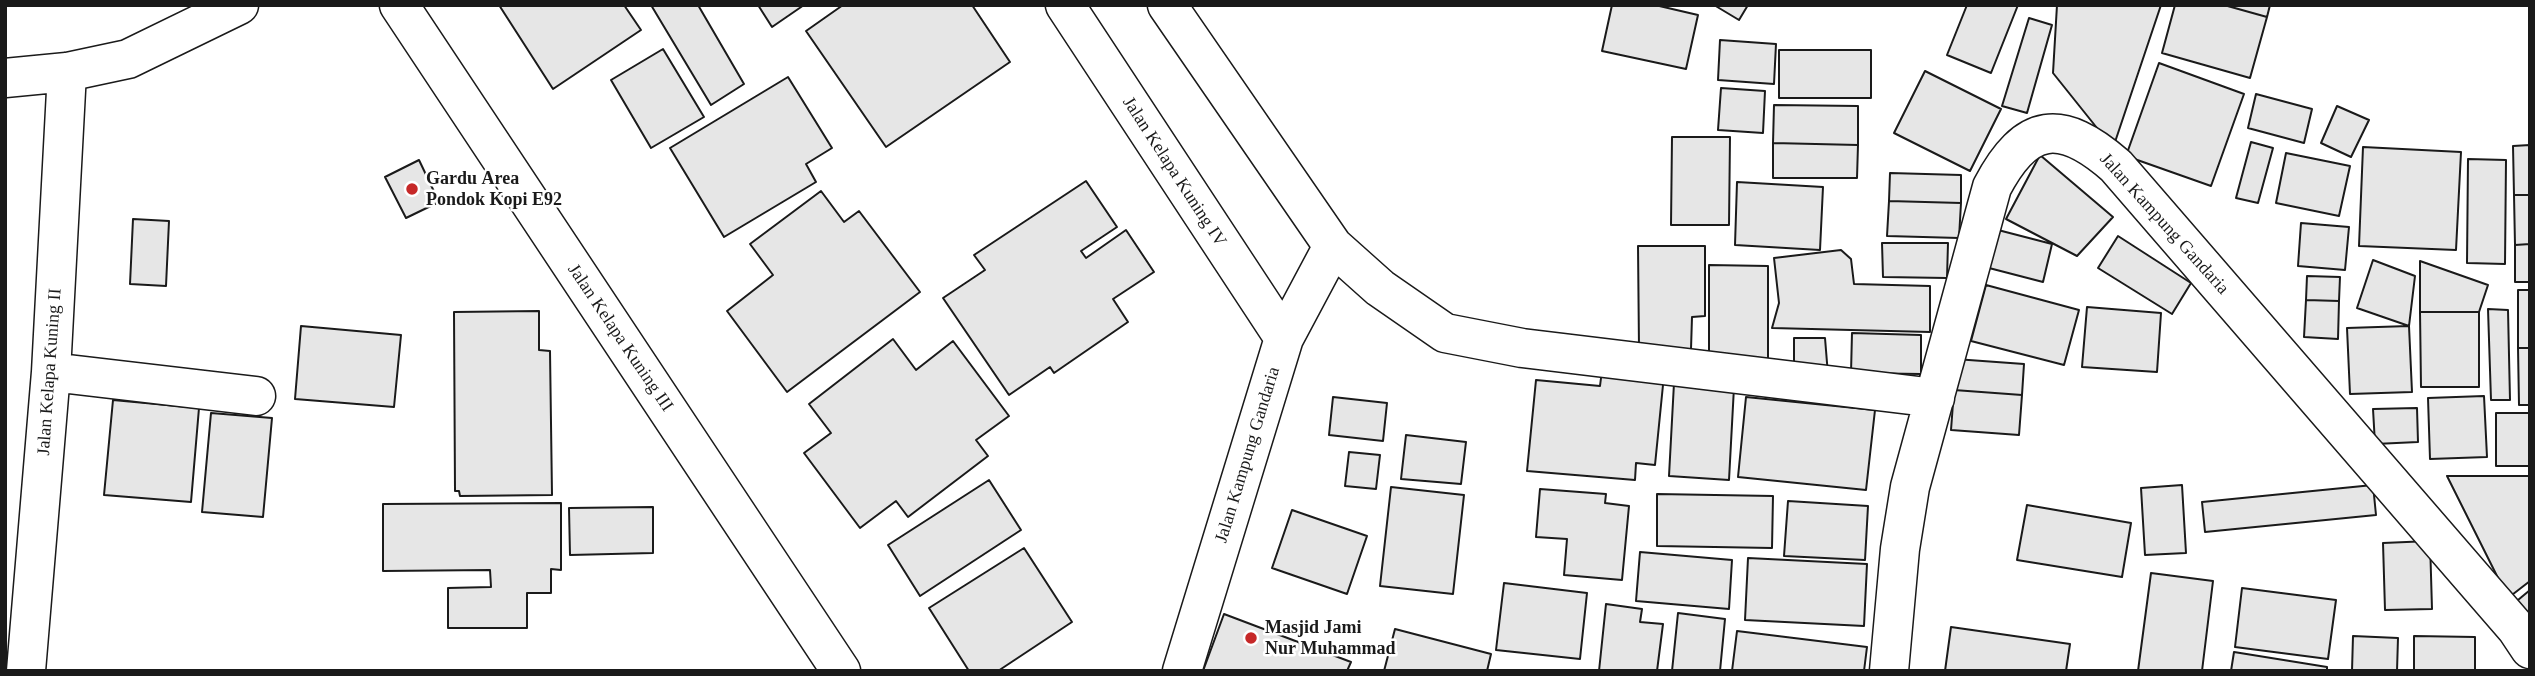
<!DOCTYPE html>
<html>
<head>
<meta charset="utf-8">
<style>
  body { margin:0 }
  #map { position:relative; width:2535px; height:676px; overflow:hidden; background:#fff; font-family:"Times New Roman",serif }
  canvas { display:block }
  .frame { position:absolute; inset:0; border:7px solid #1a1a1a; pointer-events:none }
</style>
</head>
<body>
<div id="map">
<canvas width="2535" height="676"></canvas>
<div class="frame"></div>
</div>
<script>
const ctx = document.querySelector('canvas').getContext('2d');
ctx.lineJoin = 'round';
function fill(path, color) {
  ctx.fillStyle = color;
  ctx.fill(path, 'evenodd');
}
function stroke(path, color, width, dash) {
  ctx.strokeStyle = color;
  ctx.lineWidth = width;
  ctx.lineCap = dash ? 'butt' : 'round';
  ctx.setLineDash(dash || []);
  ctx.stroke(path);
}
function label(font, color, halo, rows, align = 'center') {
  ctx.font = font + ' "Times New Roman",serif';
  ctx.lineWidth = 5;
  ctx.setLineDash([]);
  ctx.textBaseline = 'middle';
  ctx.strokeStyle = halo;
  ctx.fillStyle = color;
  for (const [text, x, y, turn = 0] of rows) {
    ctx.save();
    ctx.translate(x, y);
    ctx.rotate((+turn || 0) * Math.PI / 180);
    ctx.textAlign = isNaN(turn) ? turn : align;
    if (halo) ctx.strokeText(text, 0, 0);
    ctx.fillText(text, 0, 0);
    ctx.restore();
  }
}
const building = new Path2D(`
  M 499,5 L 624,5 L 641,30 L 553,89 Z
  M 651,5 L 698,5 L 744,84 L 711,105 Z
  M 758,5 L 804,5 L 772,27 Z
  M 843,5 L 972,5 L 1010,62 L 886,147 L 806,31 Z
  M 1612,5 L 1655,5 L 1698,15 L 1686,69 L 1602,51 Z
  M 1714,5 L 1748,5 L 1739,20 Z
  M 1967,5 L 2018,5 L 1991,73 L 1947,55 Z
  M 2057,5 L 2161,5 L 2113,148 L 2053,73 Z
  M 2175,5 L 2224,5 L 2267,17 L 2250,78 L 2162,53 Z
  M 2224,5 L 2270,5 L 2267,17 Z
  M 2029,18 L 2052,25 L 2027,113 L 2002,106 Z
  M 1720,40 L 1776,44 L 1774,84 L 1718,80 Z
  M 663,49 L 704,117 L 651,148 L 611,80 Z
  M 1779,50 L 1871,50 L 1871,98 L 1779,98 Z
  M 2159,63 L 2244,94 L 2211,186 L 2126,156 Z
  M 1925,71 L 2001,109 L 1970,171 L 1894,133 Z
  M 788,77 L 832,148 L 806,164 L 816,182 L 724,237 L 670,148 Z
  M 1721,88 L 1765,91 L 1763,133 L 1718,130 Z
  M 2256,94 L 2312,109 L 2304,143 L 2248,128 Z
  M 1774,105 L 1858,106 L 1858,145 L 1773,143 Z
  M 2337,106 L 2369,120 L 2351,157 L 2321,143 Z
  M 1672,137 L 1730,137 L 1729,225 L 1671,225 Z
  M 2251,142 L 2273,148 L 2258,203 L 2236,198 Z
  M 1773,143 L 1858,145 L 1857,178 L 1773,178 Z
  M 2530,145 L 2530,195 L 2514,195 L 2513,146 Z
  M 2363,147 L 2461,152 L 2456,250 L 2359,246 Z
  M 2286,153 L 2350,166 L 2339,216 L 2276,203 Z
  M 2040,155 L 2113,217 L 2077,256 L 2006,219 Z
  M 2468,159 L 2506,160 L 2505,264 L 2467,263 Z
  M 419,160 L 439,202 L 406,218 L 385,177 Z
  M 1890,173 L 1961,175 L 1961,203 L 1889,201 Z
  M 1086,181 L 1117,227 L 1081,251 L 1086,258 L 1126,230 L 1154,272 L 1113,299 L 1128,322 L 1054,373 L 1050,367 L 1009,395 L 943,298 L 985,270 L 974,255 Z
  M 1737,182 L 1823,187 L 1820,250 L 1735,245 Z
  M 821,191 L 844,222 L 859,211 L 920,292 L 787,392 L 727,311 L 773,275 L 750,244 Z
  M 2514,195 L 2530,195 L 2530,244 L 2515,245 Z
  M 1889,201 L 1961,203 L 1959,238 L 1887,236 Z
  M 133,219 L 169,221 L 166,286 L 130,284 Z
  M 2301,223 L 2349,227 L 2345,270 L 2298,266 Z
  M 1998,230 L 2052,244 L 2043,282 L 1989,268 Z
  M 2118,236 L 2191,283 L 2172,314 L 2098,268 Z
  M 1882,243 L 1948,243 L 1947,278 L 1883,277 Z
  M 2530,244 L 2530,282 L 2515,282 L 2515,245 Z
  M 1638,246 L 1705,246 L 1705,316 L 1692,317 L 1691,349 L 1639,349 Z
  M 1841,250 L 1851,259 L 1854,284 L 1930,286 L 1930,332 L 1772,328 L 1779,303 L 1774,258 Z
  M 2373,260 L 2415,276 L 2409,326 L 2357,308 Z
  M 2420,261 L 2488,285 L 2479,312 L 2420,312 Z
  M 1709,265 L 1768,266 L 1768,364 L 1709,363 Z
  M 2307,276 L 2340,277 L 2339,301 L 2306,300 Z
  M 1986,285 L 2079,310 L 2064,365 L 1971,341 Z
  M 2518,290 L 2530,290 L 2530,348 L 2518,348 Z
  M 2306,300 L 2339,301 L 2338,339 L 2304,337 Z
  M 2087,307 L 2161,313 L 2157,372 L 2082,367 Z
  M 2488,309 L 2508,310 L 2510,400 L 2491,400 Z
  M 539,311 L 539,350 L 550,351 L 552,495 L 460,496 L 459,491 L 455,491 L 454,312 Z
  M 2420,312 L 2479,312 L 2479,387 L 2421,387 Z
  M 301,326 L 401,335 L 394,407 L 295,399 Z
  M 2409,326 L 2412,392 L 2350,394 L 2347,328 Z
  M 1852,333 L 1921,335 L 1921,374 L 1851,373 Z
  M 1794,338 L 1825,338 L 1828,375 L 1794,375 Z
  M 893,339 L 916,370 L 953,341 L 1009,416 L 976,440 L 988,456 L 908,517 L 896,501 L 860,528 L 804,453 L 831,433 L 809,404 Z
  M 2518,348 L 2530,348 L 2530,405 L 2519,405 Z
  M 1955,359 L 2024,364 L 2022,395 L 1954,390 Z
  M 1602,370 L 1664,375 L 1655,465 L 1636,463 L 1635,480 L 1527,471 L 1536,380 L 1600,386 Z
  M 1674,383 L 1734,387 L 1729,480 L 1669,476 Z
  M 1954,390 L 2022,395 L 2019,435 L 1951,430 Z
  M 2484,396 L 2487,457 L 2430,459 L 2428,398 Z
  M 1333,397 L 1387,403 L 1383,441 L 1329,435 Z
  M 1746,397 L 1875,410 L 1866,490 L 1738,477 Z
  M 113,400 L 199,408 L 191,502 L 104,495 Z
  M 2417,408 L 2418,442 L 2375,444 L 2373,409 Z
  M 211,413 L 272,418 L 263,517 L 202,512 Z
  M 2496,413 L 2530,413 L 2530,466 L 2496,466 Z
  M 1406,435 L 1466,442 L 1461,484 L 1401,479 Z
  M 1349,452 L 1380,455 L 1376,489 L 1345,486 Z
  M 2447,476 L 2530,476 L 2530,581 L 2508,598 Z
  M 989,480 L 1021,530 L 920,596 L 888,545 Z
  M 2182,485 L 2186,553 L 2145,555 L 2141,488 Z
  M 2373,485 L 2376,515 L 2205,532 L 2202,502 Z
  M 1391,487 L 1464,495 L 1453,594 L 1380,586 Z
  M 1540,489 L 1606,494 L 1605,503 L 1629,506 L 1622,580 L 1564,575 L 1567,539 L 1536,537 Z
  M 1657,494 L 1773,496 L 1772,548 L 1657,546 Z
  M 1788,501 L 1868,506 L 1865,560 L 1784,556 Z
  M 561,503 L 561,570 L 551,569 L 551,593 L 527,593 L 527,628 L 448,628 L 448,588 L 491,587 L 490,570 L 383,571 L 383,504 Z
  M 2027,505 L 2131,523 L 2122,577 L 2017,560 Z
  M 653,507 L 653,553 L 570,555 L 569,508 Z
  M 1292,510 L 1367,536 L 1347,594 L 1272,568 Z
  M 2430,541 L 2432,609 L 2385,610 L 2383,543 Z
  M 1024,548 L 1072,622 L 998,671 L 969,671 L 929,608 Z
  M 1640,552 L 1732,560 L 1729,609 L 1636,601 Z
  M 1748,558 L 1867,564 L 1864,626 L 1745,620 Z
  M 2151,573 L 2213,581 L 2202,671 L 2138,671 Z
  M 1504,583 L 1587,593 L 1580,659 L 1496,650 Z
  M 2242,588 L 2336,600 L 2328,659 L 2235,647 Z
  M 2530,590 L 2530,629 L 2512,605 Z
  M 1606,604 L 1642,609 L 1640,622 L 1663,624 L 1657,671 L 1599,671 Z
  M 1678,613 L 1725,619 L 1720,671 L 1672,671 Z
  M 1224,614 L 1351,662 L 1347,671 L 1203,671 Z
  M 1951,627 L 2070,644 L 2066,671 L 1945,671 Z
  M 1395,629 L 1491,654 L 1487,671 L 1384,671 Z
  M 1737,631 L 1867,647 L 1864,671 L 1732,671 Z
  M 2353,636 L 2398,638 L 2397,671 L 2352,671 Z
  M 2414,636 L 2475,637 L 2475,671 L 2414,671 Z
  M 2234,652 L 2327,667 L 2327,671 L 2231,671 Z`);
const street = new Path2D(`
  M 399,5 L 841,671
  M 1065,5 L 1284,338
  M 1167,5 L 1333,246 L 1380,288 L 1445,333 L 1522,348 L 1935,398
  M 5,78 L 67,72 L 128,59 L 239,5
  M 51,372 L 256,396
  M 26,671 L 51,372 L 67,72
  M 1182,671 L 1284,338 L 1333,246
  M 1889,671 L 1900,549 L 1910,487 L 1992,187 C 2026,122 2061,118 2116,166 L 2516,628 L 2530,649`);
const markers = [
  [412,189,7,"#c62828"],
  [1251,638,7,"#c62828"]
];
const streetNames = [
  ["Jalan Kelapa Kuning IV",1174,172,57],
  ["Jalan Kampung Gandaria",2164,224,48],
  ["Jalan Kelapa Kuning III",620,338,56],
  ["Jalan Kelapa Kuning II",50,372,-86],
  ["Jalan Kampung Gandaria",1248,455,-73]
];
const poiNames = [
  ["Gardu Area",426,179],
  ["Pondok Kopi E92",426,200],
  ["Masjid Jami",1265,628],
  ["Nur Muhammad",1265,649]
];
fill(building, '#e6e6e6');
stroke(building, '#1a1a1a', 2);
stroke(street, '#1a1a1a', 41);
stroke(street, '#fff', 38);
for (const [x, y, r, color] of markers) {
  const dot = new Path2D();
  dot.arc(x, y, r, 0, 2 * Math.PI);
  ctx.fillStyle = color;
  ctx.fill(dot);
  stroke(dot, '#fff', 2.5);
}
label('18px', '#1a1a1a', '#fff', streetNames);
label('bold 18px', '#1a1a1a', '#fff', poiNames, 'left');
</script>
</body>
</html>
